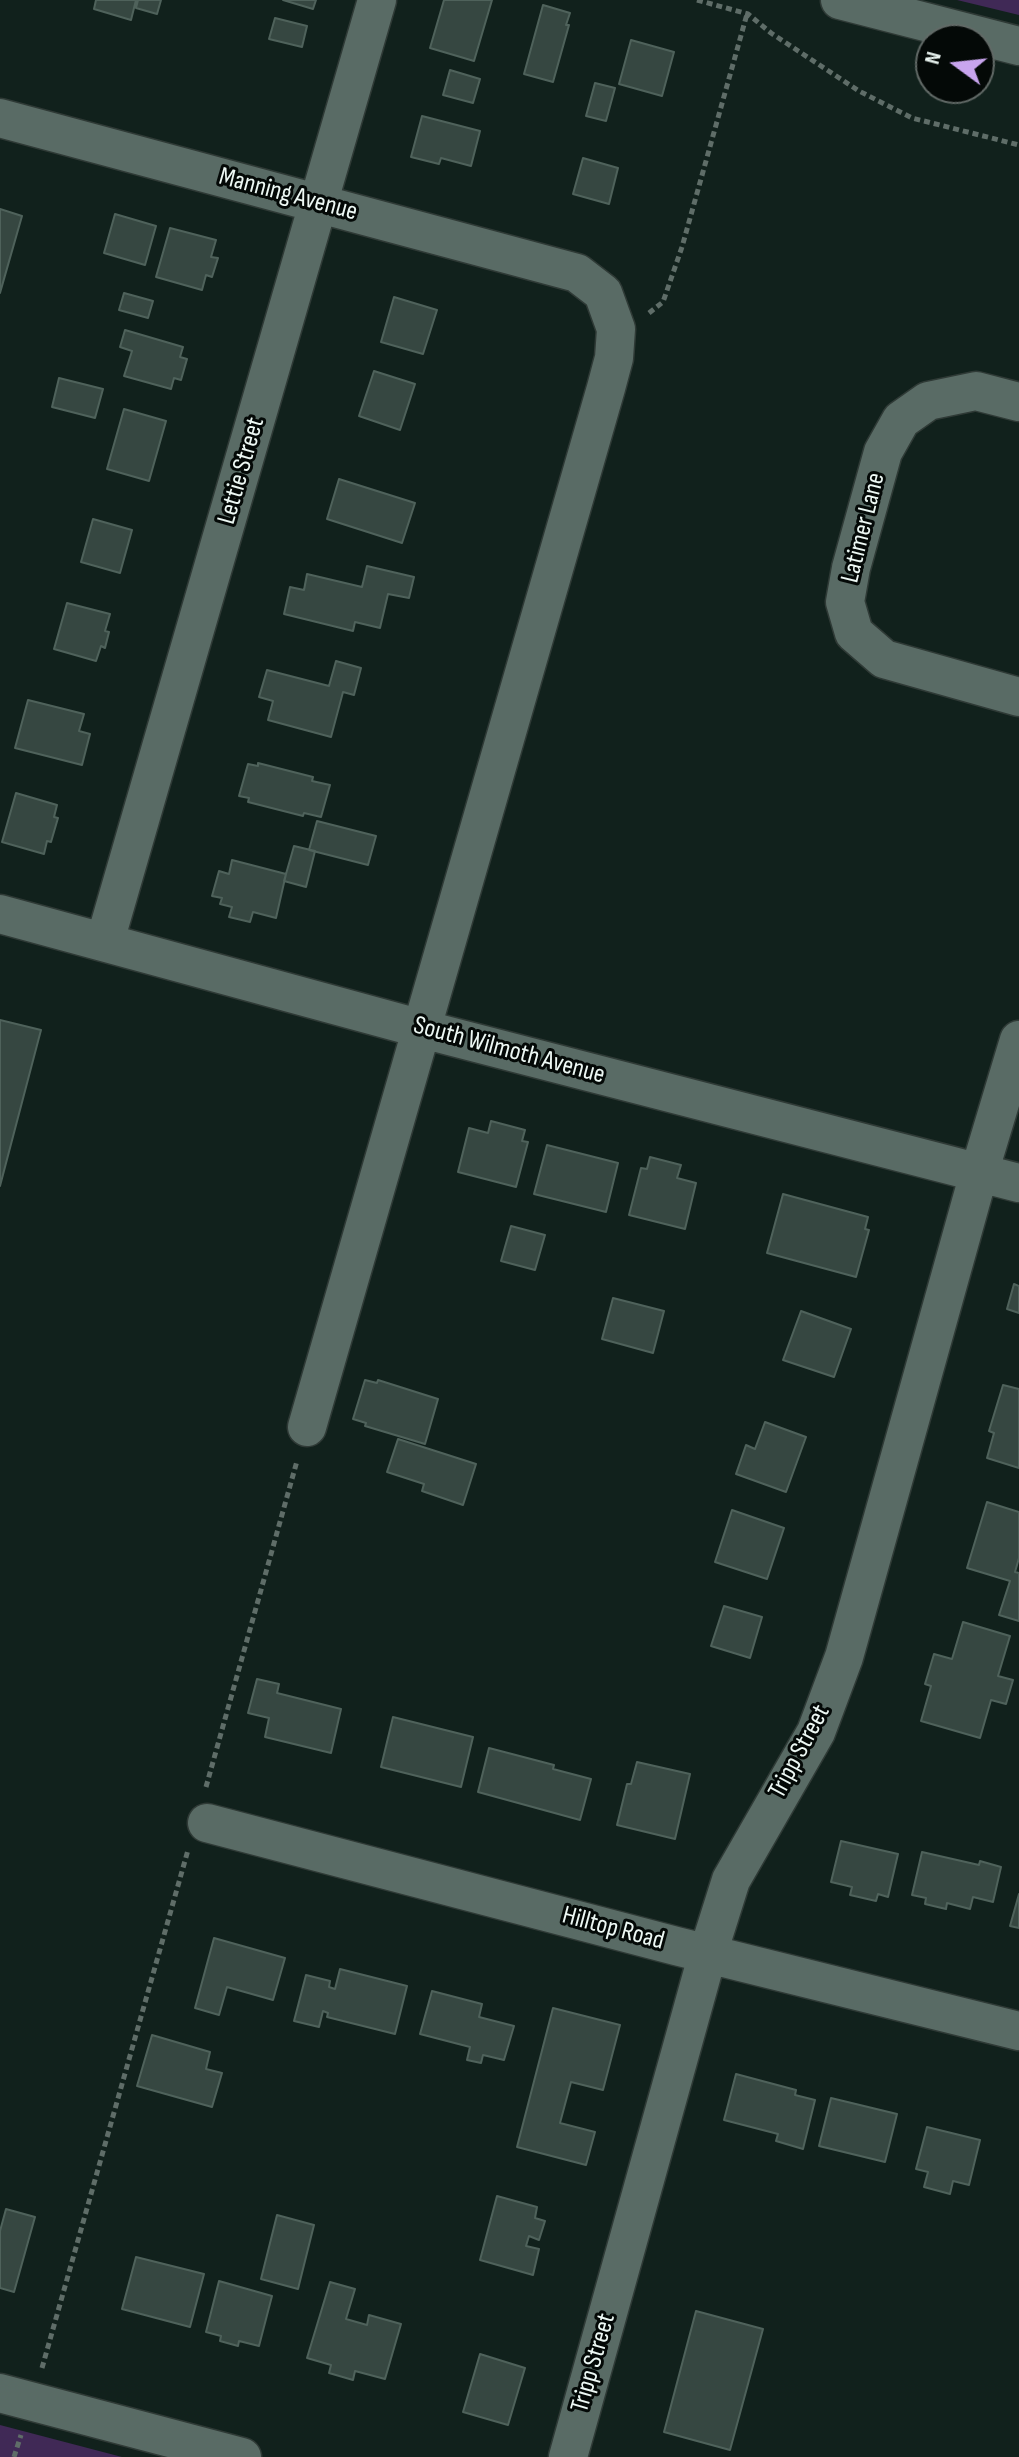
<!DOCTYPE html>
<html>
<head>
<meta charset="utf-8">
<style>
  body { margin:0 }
  #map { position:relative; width:1019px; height:2457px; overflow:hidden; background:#11211c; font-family:"Sofia Sans Condensed",sans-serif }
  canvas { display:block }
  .north { position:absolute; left:915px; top:24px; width:80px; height:80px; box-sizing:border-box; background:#040907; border:2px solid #616966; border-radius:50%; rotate:285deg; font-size:22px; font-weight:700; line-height:32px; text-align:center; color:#edf8f4 }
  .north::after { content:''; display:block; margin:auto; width:28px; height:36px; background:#c8a5ee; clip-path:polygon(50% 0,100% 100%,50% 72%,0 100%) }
</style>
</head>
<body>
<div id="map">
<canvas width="1019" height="2457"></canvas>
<div class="north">N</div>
</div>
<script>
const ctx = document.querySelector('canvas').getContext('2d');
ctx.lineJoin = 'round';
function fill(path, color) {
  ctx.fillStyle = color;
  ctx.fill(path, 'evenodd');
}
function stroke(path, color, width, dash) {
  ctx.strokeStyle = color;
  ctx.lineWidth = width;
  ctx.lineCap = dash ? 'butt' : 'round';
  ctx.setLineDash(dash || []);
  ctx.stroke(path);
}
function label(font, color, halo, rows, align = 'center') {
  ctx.font = font + ' "Sofia Sans Condensed",sans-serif';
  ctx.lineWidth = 6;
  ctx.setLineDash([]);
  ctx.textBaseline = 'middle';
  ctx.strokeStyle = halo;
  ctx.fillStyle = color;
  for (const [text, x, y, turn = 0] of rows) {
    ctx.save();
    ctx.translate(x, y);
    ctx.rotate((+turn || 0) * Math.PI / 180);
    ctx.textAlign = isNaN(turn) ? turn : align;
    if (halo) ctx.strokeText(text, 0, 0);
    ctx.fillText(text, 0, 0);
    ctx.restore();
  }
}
const green = new Path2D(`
  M 957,0 L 1019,0 L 1019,15 Z
  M 0,2425 L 122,2457 L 0,2457 Z`);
const building = new Path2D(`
  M 96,0 L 136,0 L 131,20 L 94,9 Z
  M 138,0 L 161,0 L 157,14 L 136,8 Z
  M 283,0 L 316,0 L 313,9 Z
  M 444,0 L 492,0 L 474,61 L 430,48 Z
  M 543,5 L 570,13 L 566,25 L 569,25 L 553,82 L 524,74 Z
  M 275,18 L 307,26 L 302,47 L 269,39 Z
  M 631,40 L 674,52 L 662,96 L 619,84 Z
  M 450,70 L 480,79 L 473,103 L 443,95 Z
  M 595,83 L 615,88 L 606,121 L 586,116 Z
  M 422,116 L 480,131 L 471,166 L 441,158 L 439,164 L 411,157 Z
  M 583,158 L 618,168 L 609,204 L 573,194 Z
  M 0,209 L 22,216 L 0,293 Z
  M 115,214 L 156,226 L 145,265 L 104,253 Z
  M 170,228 L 216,240 L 211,257 L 218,258 L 212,277 L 206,275 L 202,290 L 156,277 Z
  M 124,293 L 153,301 L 148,318 L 119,310 Z
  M 394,297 L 437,310 L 423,354 L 381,342 Z
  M 125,330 L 183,347 L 180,357 L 187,359 L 181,380 L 174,378 L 171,389 L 124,376 L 132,351 L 120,347 Z
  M 374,371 L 415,384 L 400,430 L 359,416 Z
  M 59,378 L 103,389 L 95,418 L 52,407 Z
  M 124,409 L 166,421 L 149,481 L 107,469 Z
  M 339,479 L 415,503 L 402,543 L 327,519 Z
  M 93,519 L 132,530 L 120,573 L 81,562 Z
  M 367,566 L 414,577 L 409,598 L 388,594 L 380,628 L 355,622 L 353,631 L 284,614 L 290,587 L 304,590 L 307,574 L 362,587 Z
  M 67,603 L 110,614 L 105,631 L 109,632 L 105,648 L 101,646 L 96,661 L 54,649 Z
  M 336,661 L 361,668 L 354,695 L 343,692 L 331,737 L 268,720 L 273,701 L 259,697 L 267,670 L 329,686 Z
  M 28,700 L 84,714 L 79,731 L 90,734 L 82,765 L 15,748 Z
  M 258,763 L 313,777 L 312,781 L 330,785 L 321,817 L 304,813 L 303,816 L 248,802 L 249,798 L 239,796 L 248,764 L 258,766 Z
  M 16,793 L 57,805 L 54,817 L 58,818 L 51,842 L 47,841 L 44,854 L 2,842 Z
  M 317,821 L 376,836 L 368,865 L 309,850 Z
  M 294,846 L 315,851 L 306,887 L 284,881 Z
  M 232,860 L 286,874 L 276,918 L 253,912 L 250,922 L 229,917 L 232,907 L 220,904 L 222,898 L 212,896 L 219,871 L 229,874 Z
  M 0,1020 L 41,1030 L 0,1186 Z
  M 491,1121 L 525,1130 L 522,1141 L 528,1142 L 516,1187 L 458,1172 L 469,1128 L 488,1133 Z
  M 547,1145 L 618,1163 L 606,1212 L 534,1194 Z
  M 650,1157 L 681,1165 L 677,1178 L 696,1183 L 685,1229 L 629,1215 L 641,1168 L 647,1169 Z
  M 783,1194 L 868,1217 L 865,1229 L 869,1230 L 856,1277 L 767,1253 Z
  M 511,1226 L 545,1235 L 535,1270 L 501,1261 Z
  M 1014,1284 L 1019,1286 L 1019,1313 L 1007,1309 Z
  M 613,1298 L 664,1311 L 653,1353 L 602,1339 Z
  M 801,1311 L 851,1329 L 834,1377 L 783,1360 Z
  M 365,1380 L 377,1383 L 378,1380 L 438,1399 L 425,1444 L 365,1426 L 366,1423 L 353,1419 Z
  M 1003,1385 L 1019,1389 L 1019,1468 L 987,1458 L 994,1433 L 989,1431 Z
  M 765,1422 L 806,1437 L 786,1492 L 736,1474 L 746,1445 L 755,1449 Z
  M 398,1439 L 476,1464 L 463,1505 L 422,1491 L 424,1484 L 387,1472 Z
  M 987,1502 L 1019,1512 L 1019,1558 L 1015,1572 L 1019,1573 L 1019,1621 L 999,1615 L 1010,1581 L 967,1568 Z
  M 732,1510 L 784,1528 L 767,1579 L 715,1562 Z
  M 724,1606 L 762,1617 L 750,1658 L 711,1646 Z
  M 963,1622 L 1010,1636 L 998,1676 L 1013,1680 L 1006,1704 L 991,1700 L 980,1738 L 921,1721 L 931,1686 L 925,1684 L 934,1654 L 952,1659 Z
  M 257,1679 L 279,1684 L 277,1693 L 341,1709 L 331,1753 L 265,1737 L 269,1718 L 248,1713 Z
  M 393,1717 L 473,1737 L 461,1787 L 381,1767 Z
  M 489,1748 L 554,1765 L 553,1769 L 591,1779 L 580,1820 L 478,1792 Z
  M 637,1762 L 690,1774 L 675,1839 L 617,1825 L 627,1784 L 631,1784 Z
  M 841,1841 L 898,1854 L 888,1897 L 878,1894 L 876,1901 L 850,1895 L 852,1887 L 831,1882 Z
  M 922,1852 L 979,1865 L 980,1861 L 1001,1867 L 993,1902 L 973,1897 L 970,1909 L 947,1903 L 946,1909 L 925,1904 L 926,1898 L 912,1895 Z
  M 1019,1894 L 1019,1928 L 1010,1926 Z
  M 214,1938 L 285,1958 L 273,2000 L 227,1987 L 219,2015 L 195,2008 Z
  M 340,1969 L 407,1986 L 395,2034 L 327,2017 L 328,2013 L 323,2011 L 319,2027 L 294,2021 L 306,1975 L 330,1981 L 329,1987 L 335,1989 Z
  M 432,1991 L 482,2004 L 479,2017 L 514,2026 L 504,2060 L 483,2055 L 481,2063 L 467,2060 L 470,2047 L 420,2034 Z
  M 553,2008 L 620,2025 L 603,2090 L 571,2082 L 560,2123 L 595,2132 L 586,2165 L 517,2147 Z
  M 152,2035 L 210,2052 L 206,2069 L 222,2073 L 212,2107 L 137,2086 Z
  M 736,2074 L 796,2090 L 795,2095 L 815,2100 L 803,2149 L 776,2141 L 778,2134 L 724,2120 Z
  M 831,2098 L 897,2114 L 885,2162 L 819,2146 Z
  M 927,2127 L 980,2140 L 969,2185 L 953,2181 L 950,2194 L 924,2187 L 928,2172 L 916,2169 Z
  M 497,2196 L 537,2207 L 535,2218 L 545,2221 L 539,2240 L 529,2236 L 526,2246 L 539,2249 L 533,2275 L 480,2260 Z
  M 6,2209 L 35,2217 L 14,2292 L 0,2288 L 0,2231 Z
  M 277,2215 L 314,2225 L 298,2289 L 261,2279 Z
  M 136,2257 L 204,2274 L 190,2327 L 122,2309 Z
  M 219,2281 L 272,2296 L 259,2346 L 239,2341 L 238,2346 L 220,2341 L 221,2336 L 206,2332 Z
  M 330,2282 L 355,2289 L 346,2319 L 367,2325 L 369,2315 L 401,2324 L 385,2379 L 355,2371 L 353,2380 L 329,2373 L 331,2365 L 307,2358 Z
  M 696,2311 L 763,2329 L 730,2450 L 664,2432 Z
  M 480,2354 L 525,2368 L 508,2425 L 463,2412 Z`);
const path = new Path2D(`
  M 697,0 L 748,14 L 771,33 L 859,91 L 912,118 L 1019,145
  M 649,313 L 663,302 L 682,247 L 747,14
  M 206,1787 L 297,1461
  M 42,2368 L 188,1850
  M 14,2457 L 21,2435`);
const minor = new Path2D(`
  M 840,0 L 1019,46
  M 0,118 L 577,273 L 603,293 L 616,329 L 614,358 L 606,388 L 307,1427
  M 1019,402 L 976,391 L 928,401 L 901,420 L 883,452 L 851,568 L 845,602 L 854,633 L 884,659 L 1019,697
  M 0,914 L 422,1029 L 1019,1183
  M 105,941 L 377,0
  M 207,1823 L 676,1946 L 1019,2031
  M 0,2393 L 242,2457
  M 568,2457 L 708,1953 L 731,1880 L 816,1732 L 844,1657 L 979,1173 L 1019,1040`);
const streetNames = [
  ["Manning Avenue",288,195,15],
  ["Lettie Street",242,471,-74],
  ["Latimer Lane",864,528,-76],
  ["South Wilmoth Avenue",509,1051,15],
  ["Tripp Street",800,1752,-62],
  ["Hilltop Road",613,1929,15],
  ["Tripp Street",594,2363,-74]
];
fill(green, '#402956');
fill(building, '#364741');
stroke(building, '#4f625b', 2);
stroke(minor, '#2f3a36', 41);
stroke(path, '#5f6d68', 5, [6, 4]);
stroke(minor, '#596b65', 38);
label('26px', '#edf8f4', '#040907', streetNames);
</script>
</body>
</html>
